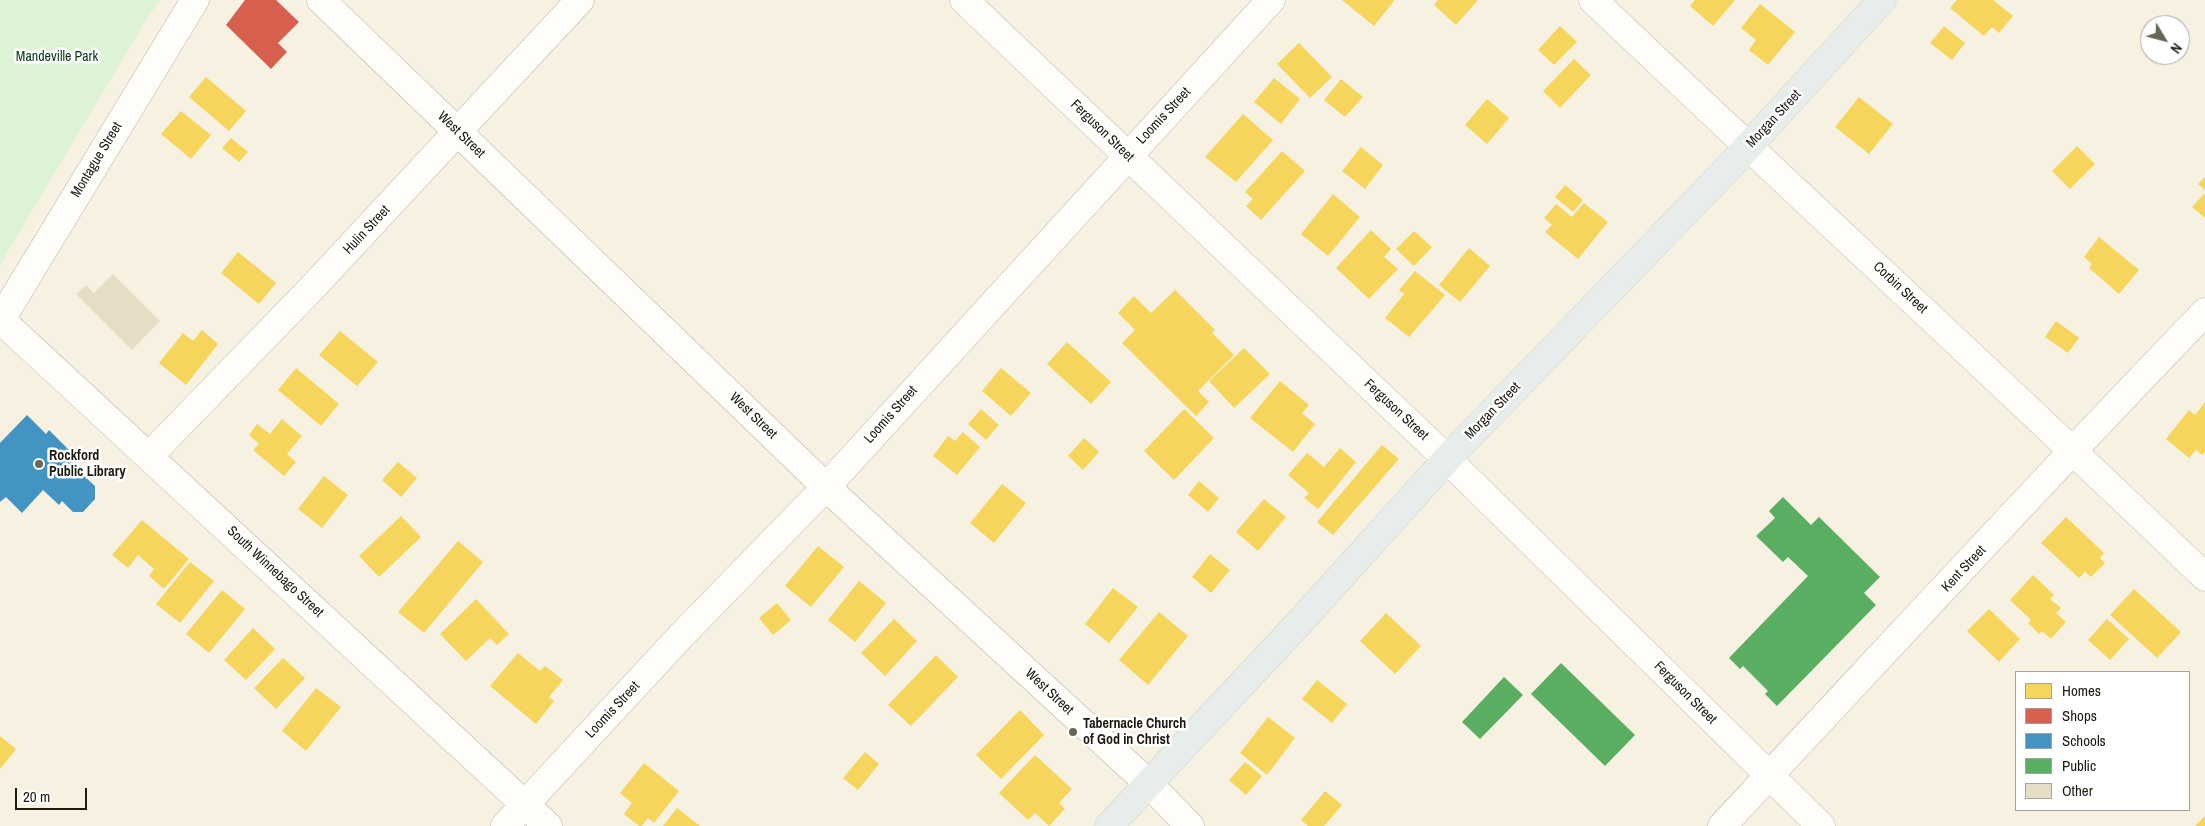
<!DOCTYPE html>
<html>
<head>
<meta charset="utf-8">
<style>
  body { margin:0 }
  #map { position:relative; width:2205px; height:826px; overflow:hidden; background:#f7f1e1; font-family:"Archivo Narrow",sans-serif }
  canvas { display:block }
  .legend { position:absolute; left:2015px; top:671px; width:175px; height:140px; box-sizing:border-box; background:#fff; border:1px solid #a5a39f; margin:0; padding:6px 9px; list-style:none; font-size:15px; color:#1d190f }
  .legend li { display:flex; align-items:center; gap:10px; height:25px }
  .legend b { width:25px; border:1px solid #a5a39f }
  .north { position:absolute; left:2140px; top:15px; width:50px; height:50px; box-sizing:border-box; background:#fff; border:1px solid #a5a39f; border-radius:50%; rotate:127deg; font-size:14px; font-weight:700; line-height:20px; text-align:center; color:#1d190f }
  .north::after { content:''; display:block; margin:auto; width:18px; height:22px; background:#696558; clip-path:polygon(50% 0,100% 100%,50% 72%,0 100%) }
  .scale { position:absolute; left:15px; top:788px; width:72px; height:22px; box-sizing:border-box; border:2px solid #1d190f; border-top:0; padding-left:6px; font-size:15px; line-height:18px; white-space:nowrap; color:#1d190f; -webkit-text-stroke:4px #fff; paint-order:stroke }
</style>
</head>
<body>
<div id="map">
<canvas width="2205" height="826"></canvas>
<ul class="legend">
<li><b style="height:14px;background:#f6d55c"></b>Homes</li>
<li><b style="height:14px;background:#d6604d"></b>Shops</li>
<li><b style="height:14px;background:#4393c3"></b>Schools</li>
<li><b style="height:14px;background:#5aae61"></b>Public</li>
<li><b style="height:14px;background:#e5ddc6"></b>Other</li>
</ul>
<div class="north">N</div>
<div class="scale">20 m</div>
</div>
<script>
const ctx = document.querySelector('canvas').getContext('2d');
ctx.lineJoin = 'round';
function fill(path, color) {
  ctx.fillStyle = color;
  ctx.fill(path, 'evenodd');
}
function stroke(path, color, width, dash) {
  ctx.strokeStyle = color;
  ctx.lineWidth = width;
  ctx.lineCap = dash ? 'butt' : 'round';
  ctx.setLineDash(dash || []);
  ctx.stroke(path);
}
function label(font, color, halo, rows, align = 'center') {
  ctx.font = font + ' "Archivo Narrow",sans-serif';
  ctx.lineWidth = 5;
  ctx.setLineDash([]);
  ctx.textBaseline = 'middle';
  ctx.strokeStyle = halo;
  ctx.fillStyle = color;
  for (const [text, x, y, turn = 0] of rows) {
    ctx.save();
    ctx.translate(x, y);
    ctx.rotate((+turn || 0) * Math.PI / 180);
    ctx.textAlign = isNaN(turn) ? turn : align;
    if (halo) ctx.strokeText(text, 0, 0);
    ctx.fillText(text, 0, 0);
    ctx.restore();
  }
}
const green = new Path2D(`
  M 0,0 L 160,0 L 144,23 L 0,265 Z`);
const homes = new Path2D(`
  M 1342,0 L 1393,0 L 1394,1 L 1374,26 Z
  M 1438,0 L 1478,0 L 1456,25 L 1434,5 Z
  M 1695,0 L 1735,0 L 1713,26 L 1690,6 Z
  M 1957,0 L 1993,0 L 2013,16 L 1999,33 L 1992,27 L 1984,36 L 1950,8 Z
  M 1760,4 L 1795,32 L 1768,65 L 1749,50 L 1756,40 L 1741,28 Z
  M 1560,26 L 1577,42 L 1554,65 L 1538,50 Z
  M 1944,26 L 1965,43 L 1952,60 L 1930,43 Z
  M 1299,43 L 1332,77 L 1310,98 L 1277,64 Z
  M 1574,59 L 1591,75 L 1560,108 L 1543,91 Z
  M 206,77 L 246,111 L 229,131 L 189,97 Z
  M 1274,78 L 1300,99 L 1281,124 L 1254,102 Z
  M 1341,79 L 1363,97 L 1345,117 L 1324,100 Z
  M 1859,97 L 1893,124 L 1869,154 L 1835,127 Z
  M 1487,99 L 1509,118 L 1487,144 L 1465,125 Z
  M 181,111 L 211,135 L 191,159 L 161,134 Z
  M 1243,114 L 1273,140 L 1236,182 L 1205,157 Z
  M 231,138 L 248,152 L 239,162 L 222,148 Z
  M 2077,146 L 2095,164 L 2070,189 L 2052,171 Z
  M 1361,147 L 1383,165 L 1365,189 L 1342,171 Z
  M 1282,151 L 1305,171 L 1261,220 L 1246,206 L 1253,199 L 1245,192 Z
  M 2205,177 L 2205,190 L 2198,184 Z
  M 1565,185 L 1583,200 L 1573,212 L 1555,197 Z
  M 1333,194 L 1360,217 L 1328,256 L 1301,234 Z
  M 2204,194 L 2205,195 L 2205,218 L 2192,207 Z
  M 1584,203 L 1608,222 L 1578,259 L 1545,232 L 1552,225 L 1544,218 L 1556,204 L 1572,217 Z
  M 1371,230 L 1391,249 L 1384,257 L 1398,269 L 1369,299 L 1336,268 Z
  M 1414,231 L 1432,247 L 1414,266 L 1396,249 Z
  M 2099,237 L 2139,270 L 2119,294 L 2089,268 L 2092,264 L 2084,257 Z
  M 1469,248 L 1490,266 L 1460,302 L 1439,285 Z
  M 238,252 L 276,283 L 259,304 L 221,273 Z
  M 1415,271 L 1445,295 L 1409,337 L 1385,318 L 1404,294 L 1399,290 Z
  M 1175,290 L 1215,330 L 1212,333 L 1234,355 L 1198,391 L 1209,402 L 1196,416 L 1122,343 L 1135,330 L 1118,313 L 1134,296 L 1151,313 Z
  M 2056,321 L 2079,338 L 2068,353 L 2045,337 Z
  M 202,330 L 218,344 L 186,385 L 159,363 L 183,333 L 193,341 Z
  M 340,331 L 378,362 L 357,386 L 319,355 Z
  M 1067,342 L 1111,382 L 1091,404 L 1047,364 Z
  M 1244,348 L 1270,374 L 1234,408 L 1209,381 Z
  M 296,368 L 339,404 L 321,426 L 278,390 Z
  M 1001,368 L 1031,393 L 1011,416 L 982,391 Z
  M 1280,381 L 1309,405 L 1302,413 L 1315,424 L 1293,452 L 1250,418 Z
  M 2205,402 L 2205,452 L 2202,455 L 2196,450 L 2189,458 L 2166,439 L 2189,410 L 2195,415 Z
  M 981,409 L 999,425 L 986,440 L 968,424 Z
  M 1184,409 L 1214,438 L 1174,480 L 1144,451 Z
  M 282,419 L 302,436 L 287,454 L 296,462 L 284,476 L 253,450 L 259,444 L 249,435 L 257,424 L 270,434 Z
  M 963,432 L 980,447 L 957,475 L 933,456 L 948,436 L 955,441 Z
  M 1084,438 L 1099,452 L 1083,470 L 1068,456 Z
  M 1382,445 L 1399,459 L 1333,535 L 1317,522 Z
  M 1340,448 L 1356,462 L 1318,509 L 1304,498 L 1309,493 L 1288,475 L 1307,453 L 1324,467 Z
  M 398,462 L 417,478 L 401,497 L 382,480 Z
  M 324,476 L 348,495 L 322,528 L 298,509 Z
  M 1199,481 L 1219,498 L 1208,512 L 1188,495 Z
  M 1002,484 L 1026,503 L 994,543 L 970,523 Z
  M 1264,499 L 1286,517 L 1258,551 L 1236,532 Z
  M 401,516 L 421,537 L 379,577 L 359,556 Z
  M 2066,517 L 2104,553 L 2100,558 L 2105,563 L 2091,577 L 2085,572 L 2079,578 L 2041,543 Z
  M 142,520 L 189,559 L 164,589 L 149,576 L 154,569 L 138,555 L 128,568 L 112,555 Z
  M 458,541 L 483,562 L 424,633 L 398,612 Z
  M 818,546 L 844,567 L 811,607 L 785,586 Z
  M 1210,554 L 1230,570 L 1211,593 L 1192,577 Z
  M 190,562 L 214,581 L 180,623 L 156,604 Z
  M 2033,575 L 2054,595 L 2050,599 L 2061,608 L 2056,613 L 2066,622 L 2051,639 L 2042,631 L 2039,634 L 2028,623 L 2031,620 L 2010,600 Z
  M 859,581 L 886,603 L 855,642 L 828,620 Z
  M 1113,588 L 1138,607 L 1109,643 L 1085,624 Z
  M 2134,589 L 2181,632 L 2157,658 L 2110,615 Z
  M 222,590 L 245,609 L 209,653 L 186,634 Z
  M 476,599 L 509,634 L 497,645 L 490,638 L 466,661 L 440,634 Z
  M 777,603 L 791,620 L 773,635 L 759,618 Z
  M 1989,609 L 2020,639 L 1999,662 L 1967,631 Z
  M 1159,612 L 1188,636 L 1148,685 L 1119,660 Z
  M 1386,613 L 1421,646 L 1395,674 L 1360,641 Z
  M 894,619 L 917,641 L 885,676 L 861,653 Z
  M 2107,619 L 2129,639 L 2110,660 L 2088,640 Z
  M 253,628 L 275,649 L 246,680 L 224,660 Z
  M 518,653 L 540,671 L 545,666 L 563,680 L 549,697 L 554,701 L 536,724 L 490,686 Z
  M 936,655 L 958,677 L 911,726 L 888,705 Z
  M 283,658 L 305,678 L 276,709 L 254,688 Z
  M 1317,680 L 1347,704 L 1332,723 L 1302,699 Z
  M 316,688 L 341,707 L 306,751 L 282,731 Z
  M 1020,710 L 1044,735 L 1001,779 L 976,755 Z
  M 1268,717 L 1295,738 L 1267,775 L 1240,753 Z
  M 0,736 L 16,749 L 0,769 Z
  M 865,752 L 879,764 L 858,790 L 843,778 Z
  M 1035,755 L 1072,789 L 1059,803 L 1065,809 L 1049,826 L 1035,813 L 1028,820 L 999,793 Z
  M 1245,762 L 1262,776 L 1246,795 L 1229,780 Z
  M 644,763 L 679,791 L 654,823 L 648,818 L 642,826 L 639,826 L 624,814 L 632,803 L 620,793 Z
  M 1325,791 L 1342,805 L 1324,826 L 1308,826 L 1301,820 Z
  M 677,808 L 700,826 L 663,826 Z
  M 2205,816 L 2205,826 L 2195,826 Z`);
const shops = new Path2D(`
  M 245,0 L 276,0 L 299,22 L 278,43 L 287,52 L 271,69 L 226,25 Z`);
const schools = new Path2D(`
  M 27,415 L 46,434 L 49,430 L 70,451 L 67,454 L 87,473 L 84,476 L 95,486 L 95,499 L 83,512 L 73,512 L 62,501 L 59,505 L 43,490 L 22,513 L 6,497 L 0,502 L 0,443 Z`);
const public = new Path2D(`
  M 1783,497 L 1811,525 L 1819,517 L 1880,577 L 1864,593 L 1876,605 L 1777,706 L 1765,694 L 1768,691 L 1743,666 L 1740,669 L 1729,658 L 1808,576 L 1788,557 L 1783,562 L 1756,536 L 1775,518 L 1769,511 Z
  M 1561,663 L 1635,735 L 1605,766 L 1531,694 Z
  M 1504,677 L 1523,695 L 1480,739 L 1462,722 Z`);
const building = new Path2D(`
  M 113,274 L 160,321 L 132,350 L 76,294 L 86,285 L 94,293 Z`);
const minor = new Path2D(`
  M 321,0 L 826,487 L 1149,784 L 1190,826
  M 964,0 L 1447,459 L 1821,826
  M 1593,0 C 1796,193 2003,383 2205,577
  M 1,320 L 548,826
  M 0,321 L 195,0
  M 149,456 L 311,289 L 580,0
  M 505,826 L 679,638 L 826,487 L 1271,0
  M 1722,826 C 1883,654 2042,481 2205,312`);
const major = new Path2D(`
  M 1109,826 L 1299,623 L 1447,459 L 1731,165 L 1882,0`);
const markers = [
  [39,464,5,"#696558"],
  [1073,732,5,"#696558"]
];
const parkNames = [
  ["Mandeville Park",57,57]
];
const streetNames = [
  ["Loomis Street",1164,116,-47],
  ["Morgan Street",1774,119,-47],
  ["Ferguson Street",1102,131,44],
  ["West Street",461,135,44],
  ["Montague Street",97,160,-59],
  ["Hulin Street",367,230,-47],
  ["Corbin Street",1900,288,43],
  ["Ferguson Street",1396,410,43],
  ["Morgan Street",1493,411,-46],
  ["Loomis Street",891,415,-48],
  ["West Street",753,416,44],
  ["Kent Street",1964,569,-47],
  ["South Winnebago Street",275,572,43],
  ["West Street",1049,692,43],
  ["Ferguson Street",1685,693,45],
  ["Loomis Street",613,710,-47]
];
const poiNames = [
  ["Rockford",49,456],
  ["Public Library",49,472],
  ["Tabernacle Church",1083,724],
  ["of God in Christ",1083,740]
];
fill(green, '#dcf3d6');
fill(homes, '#f6d55c');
fill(shops, '#d6604d');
fill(schools, '#4393c3');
fill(public, '#5aae61');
fill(building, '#e5ddc6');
stroke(minor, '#b7b3a7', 29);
stroke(major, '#d3d1c9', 29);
stroke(minor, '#fefdfa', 28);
stroke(major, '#e6edea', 28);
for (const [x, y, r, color] of markers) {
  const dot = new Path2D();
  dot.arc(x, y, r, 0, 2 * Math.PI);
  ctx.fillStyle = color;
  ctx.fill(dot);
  stroke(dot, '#fff', 2);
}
label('14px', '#033815', '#fff', parkNames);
label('14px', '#1d190f', '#fff', streetNames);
label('bold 14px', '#1d190f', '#fff', poiNames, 'left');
</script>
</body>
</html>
